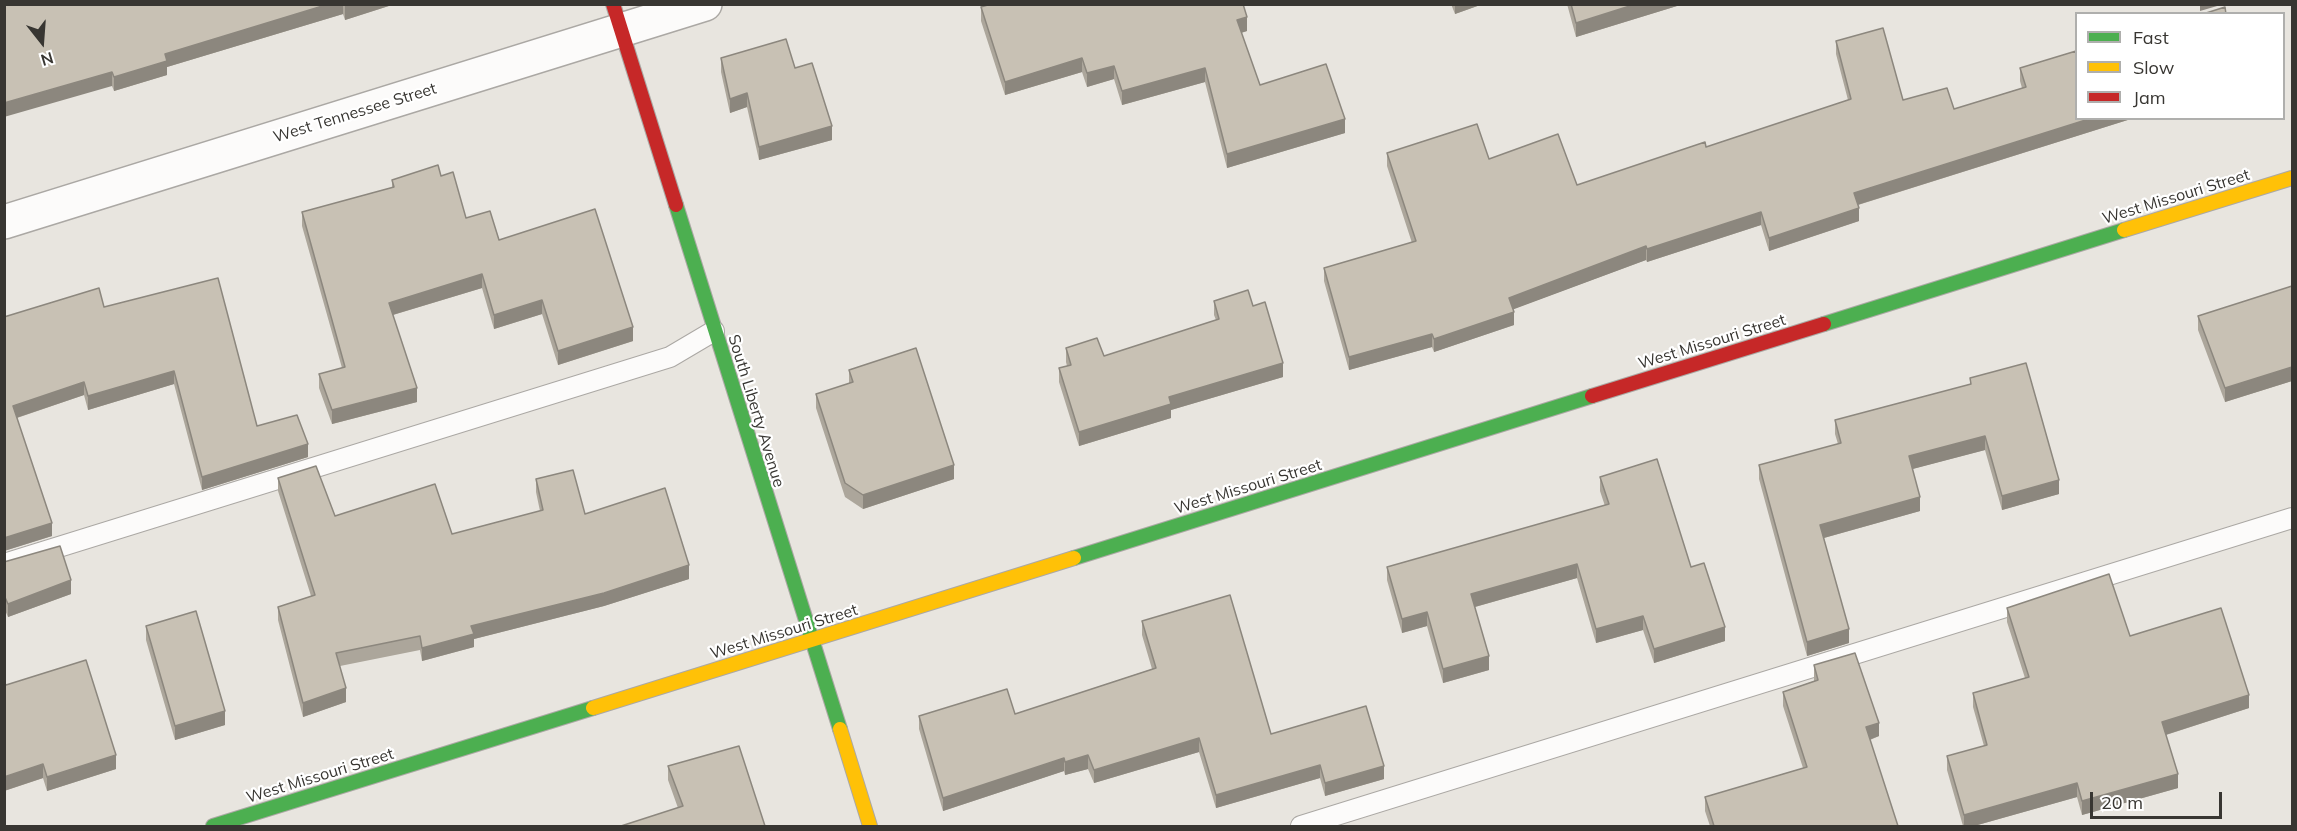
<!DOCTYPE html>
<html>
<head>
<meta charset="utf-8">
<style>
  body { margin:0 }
  #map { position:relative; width:2297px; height:831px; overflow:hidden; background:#e8e5df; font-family:Mulish,sans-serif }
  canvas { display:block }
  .frame { position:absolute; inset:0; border:6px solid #383632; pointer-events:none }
  .legend { position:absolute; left:2075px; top:12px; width:210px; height:108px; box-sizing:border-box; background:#fff; border:2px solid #afafad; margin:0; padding:8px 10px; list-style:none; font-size:18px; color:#383632 }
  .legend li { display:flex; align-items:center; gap:12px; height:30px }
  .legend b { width:30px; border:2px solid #afafad }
  .north { position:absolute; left:12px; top:12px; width:60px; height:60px; -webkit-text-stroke:4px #fff; paint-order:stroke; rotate:163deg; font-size:16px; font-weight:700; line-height:24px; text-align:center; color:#383632 }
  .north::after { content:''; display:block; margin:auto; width:21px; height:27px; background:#383632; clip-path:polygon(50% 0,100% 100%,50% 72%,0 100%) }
  .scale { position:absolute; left:2090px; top:792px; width:132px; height:27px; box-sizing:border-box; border:3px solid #383632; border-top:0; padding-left:8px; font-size:18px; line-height:21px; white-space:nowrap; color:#383632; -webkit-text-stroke:4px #fff; paint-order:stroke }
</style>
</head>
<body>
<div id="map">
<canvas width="2297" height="831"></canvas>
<div class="frame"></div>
<ul class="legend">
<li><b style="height:8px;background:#4caf50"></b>Fast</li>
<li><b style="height:8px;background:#ffc107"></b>Slow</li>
<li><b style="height:8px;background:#c62828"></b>Jam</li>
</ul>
<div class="north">N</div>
<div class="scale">20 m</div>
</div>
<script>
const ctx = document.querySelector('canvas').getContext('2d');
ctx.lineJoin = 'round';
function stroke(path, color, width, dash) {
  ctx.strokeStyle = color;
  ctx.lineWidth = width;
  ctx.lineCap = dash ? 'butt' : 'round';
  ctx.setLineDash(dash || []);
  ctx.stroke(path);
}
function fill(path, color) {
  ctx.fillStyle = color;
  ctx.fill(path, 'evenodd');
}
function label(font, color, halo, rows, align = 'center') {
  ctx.font = font + ' Mulish,sans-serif';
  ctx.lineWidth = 4.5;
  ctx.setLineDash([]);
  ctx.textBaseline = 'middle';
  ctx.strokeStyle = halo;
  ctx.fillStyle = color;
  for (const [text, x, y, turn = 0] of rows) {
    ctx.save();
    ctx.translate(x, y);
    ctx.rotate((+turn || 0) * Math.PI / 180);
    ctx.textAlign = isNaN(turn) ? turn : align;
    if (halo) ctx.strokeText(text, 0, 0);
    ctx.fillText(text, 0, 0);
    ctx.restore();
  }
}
const lane = new Path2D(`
  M 4,564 L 670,357 L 714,331
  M 1301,826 L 2292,518`);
const street = new Path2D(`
  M 4,222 L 705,4`);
const fast = new Path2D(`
  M 676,205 L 840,729
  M 1824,324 L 2124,230
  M 1074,558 L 1592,396
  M 213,826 L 593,708`);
const slow = new Path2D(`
  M 2124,230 L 2292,178
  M 593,708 L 1074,558
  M 840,729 L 870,826`);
const jam = new Path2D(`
  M 613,4 L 676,205
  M 1592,396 L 1824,324`);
const wall = new Path2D(`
  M 8,4 L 395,4 L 345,20 L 343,14 L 167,67 L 167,75 L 114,91 L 112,86 Z
  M 1451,4 L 1483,4 L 1455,14 Z
  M 1567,4 L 1677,4 L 1677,6 L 1576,37 Z
  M 981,7 L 1247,31 L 1241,33 L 1260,85 L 1345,133 L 1227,168 L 1205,82 L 1122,105 L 1114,79 L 1087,87 L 1082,72 L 1005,95 L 981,21 Z
  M 1836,41 L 1903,100 L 1954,109 L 2022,88 L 2020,81 L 2020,68 L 2076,118 L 2134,118 L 1858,205 L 1859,221 L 1769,251 L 1761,225 L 1647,262 L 1646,260 L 1513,309 L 1514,325 L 1434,352 L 1432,347 L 1349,370 L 1324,281 L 1324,268 L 1412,243 L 1387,166 L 1387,153 L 1489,159 L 1577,185 L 1706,147 L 1848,100 L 1836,54 Z
  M 721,58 L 795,68 L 832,140 L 759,160 L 747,107 L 730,113 L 721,72 Z
  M 441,176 L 466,218 L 499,240 L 633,341 L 558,365 L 542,314 L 494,329 L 482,288 L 393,315 L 417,402 L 332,424 L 319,388 L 319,374 L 342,368 L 302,226 L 302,212 L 392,188 L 392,180 Z
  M 2292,276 L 2292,381 L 2225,402 L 2198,330 L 2198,316 L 2291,287 L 2291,277 Z
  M 1214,301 L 1253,306 L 1283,377 L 1171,410 L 1171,418 L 1079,446 L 1059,382 L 1059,368 L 1067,366 L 1066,362 L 1066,348 L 1104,356 L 1216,320 L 1214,315 Z
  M 104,307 L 257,426 L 308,457 L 202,490 L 174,384 L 88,410 L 84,395 L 17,418 L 52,536 L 4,551 L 4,317 Z
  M 849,370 L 954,479 L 863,509 L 845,497 L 816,408 L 816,394 L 849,384 Z
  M 1970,378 L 2059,494 L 2002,510 L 1985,450 L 1912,469 L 1920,511 L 1824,538 L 1849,643 L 1807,656 L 1759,479 L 1759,465 L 1838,444 L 1835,434 L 1835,420 L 1970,385 Z
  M 1600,477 L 1691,567 L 1725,641 L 1654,663 L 1643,630 L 1596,643 L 1577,578 L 1475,607 L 1489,670 L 1443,683 L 1427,626 L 1402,633 L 1387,580 L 1387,567 L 1605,506 L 1600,491 Z
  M 278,478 L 335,516 L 452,534 L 540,511 L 536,492 L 536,479 L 585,514 L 689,579 L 604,606 L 474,639 L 474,647 L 422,661 L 420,650 L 340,666 L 346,702 L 303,717 L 278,620 L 278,607 L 311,596 L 278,491 Z
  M 4,562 L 71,594 L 8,617 L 4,608 Z
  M 2007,608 L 2130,636 L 2249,708 L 2166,735 L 2178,788 L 2082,815 L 2077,797 L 1974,826 L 1963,826 L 1947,770 L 1947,756 L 1984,746 L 1973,707 L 1973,693 L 2025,678 L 2007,622 Z
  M 1142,621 L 1271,734 L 1384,779 L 1325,796 L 1320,778 L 1216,808 L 1199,752 L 1094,783 L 1088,769 L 1065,775 L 1064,771 L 943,811 L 919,729 L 919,716 L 1015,714 L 1152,669 L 1142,635 Z
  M 146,626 L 225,725 L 175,740 L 146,640 Z
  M 1814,665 L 1879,736 L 1870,740 L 1898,826 L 1710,826 L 1705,811 L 1705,797 L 1803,768 L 1783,706 L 1783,692 L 1814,681 Z
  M 4,681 L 6,685 L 116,769 L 47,791 L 43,778 L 4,791 Z
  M 668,766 L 765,826 L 678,808 L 668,780 Z`);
const shadedWall = new Path2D(`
  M 329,4 L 343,4 L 343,14 L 167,67 L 167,75 L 114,91 L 114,77 L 165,54 Z
  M 350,4 L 395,4 L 345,20 L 345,6 Z
  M 1455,4 L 1483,4 L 1455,14 Z
  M 1636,4 L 1677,4 L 1677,6 L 1576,37 L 1576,23 Z
  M 2200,4 L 2224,4 L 2200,11 Z
  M 1247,17 L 1247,31 L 1237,34 L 1237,20 Z
  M 1082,58 L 1082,72 L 1005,95 L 1005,82 Z
  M 1114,66 L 1114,79 L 1087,87 L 1087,73 Z
  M 1205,68 L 1205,82 L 1122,105 L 1122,91 Z
  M 112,72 L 112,86 L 4,117 L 4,103 Z
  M 747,93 L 747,107 L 730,113 L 730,99 Z
  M 2092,118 L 2134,118 L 1854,206 L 1854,193 Z
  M 1345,119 L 1345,133 L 1227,168 L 1227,154 Z
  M 832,126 L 832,140 L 759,160 L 759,147 Z
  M 1859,208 L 1859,221 L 1769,251 L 1769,238 Z
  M 1761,212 L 1761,225 L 1647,262 L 1647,249 Z
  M 1646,246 L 1646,260 L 1509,311 L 1509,298 Z
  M 482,274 L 482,288 L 389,316 L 389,303 Z
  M 542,300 L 542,314 L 494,329 L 494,315 Z
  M 1514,312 L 1514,325 L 1434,352 L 1434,339 Z
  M 633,327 L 633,341 L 558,365 L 558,351 Z
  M 1432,334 L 1432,347 L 1349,370 L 1349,357 Z
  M 1283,363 L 1283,377 L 1171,410 L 1171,418 L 1079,446 L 1079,432 L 1169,397 Z
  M 2292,367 L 2292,381 L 2225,402 L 2225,388 Z
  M 174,371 L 174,384 L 88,410 L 88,396 Z
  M 84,382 L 84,395 L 13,419 L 13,406 Z
  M 417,388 L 417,402 L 332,424 L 332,410 Z
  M 1985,436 L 1985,450 L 1909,470 L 1909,456 Z
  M 308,444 L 308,457 L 202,490 L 202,477 Z
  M 954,465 L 954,479 L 863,509 L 863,495 Z
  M 2059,480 L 2059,494 L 2002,510 L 2002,496 Z
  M 1920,497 L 1920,511 L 1820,539 L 1820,525 Z
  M 52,523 L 52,536 L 4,551 L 4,538 Z
  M 1577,564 L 1577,578 L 1471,608 L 1471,594 Z
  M 689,565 L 689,579 L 604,606 L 474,639 L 474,647 L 422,661 L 422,648 L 471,626 Z
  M 71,580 L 71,594 L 8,617 L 8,604 Z
  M 1427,612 L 1427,626 L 1402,633 L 1402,619 Z
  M 1643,616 L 1643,630 L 1596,643 L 1596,629 Z
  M 1725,627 L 1725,641 L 1654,663 L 1654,649 Z
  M 1849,629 L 1849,643 L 1807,656 L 1807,642 Z
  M 1489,656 L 1489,670 L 1443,683 L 1443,669 Z
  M 346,688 L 346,702 L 303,717 L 303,703 Z
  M 2249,695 L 2249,708 L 2162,736 L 2162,722 Z
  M 225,711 L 225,725 L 175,740 L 175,726 Z
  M 1879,723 L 1879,736 L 1866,741 L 1866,727 Z
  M 1199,738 L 1199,752 L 1094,783 L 1094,770 Z
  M 116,755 L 116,769 L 47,791 L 47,777 Z
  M 1088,755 L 1088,769 L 1065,775 L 1065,762 Z
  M 1064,758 L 1064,771 L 943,811 L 943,798 Z
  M 43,764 L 43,778 L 4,791 L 4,777 Z
  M 1320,765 L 1320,778 L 1216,808 L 1216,795 Z
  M 1384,766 L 1384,779 L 1325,796 L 1325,783 Z
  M 2178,774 L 2178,788 L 2082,815 L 2082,801 Z
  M 2077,783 L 2077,797 L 1974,826 L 1964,826 L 1964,815 Z`);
const building = new Path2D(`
  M 8,4 L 329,4 L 165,54 L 167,61 L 114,77 L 112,72 L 4,103 L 4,6 Z
  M 991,4 L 1243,4 L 1247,17 L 1237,20 L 1260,85 L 1326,64 L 1345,119 L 1227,154 L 1205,68 L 1122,91 L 1114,66 L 1087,73 L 1082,58 L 1005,82 L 981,7 Z
  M 1571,4 L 1636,4 L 1576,23 Z
  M 2225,7 L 2226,14 L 2203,14 Z
  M 1883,28 L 1903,100 L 1947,88 L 1954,109 L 2026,87 L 2020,68 L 2076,51 L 2076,118 L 2092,118 L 1854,193 L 1859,208 L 1769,238 L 1761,212 L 1647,249 L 1646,246 L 1509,298 L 1514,312 L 1434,339 L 1432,334 L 1349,357 L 1324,268 L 1416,241 L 1387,153 L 1477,124 L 1489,159 L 1558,134 L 1577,185 L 1705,142 L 1706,147 L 1851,99 L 1836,41 Z
  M 786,39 L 795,68 L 812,63 L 832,126 L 759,147 L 747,93 L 730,99 L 721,58 Z
  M 438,165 L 441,176 L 453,172 L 466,218 L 490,211 L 499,240 L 595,209 L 633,327 L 558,351 L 542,300 L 494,315 L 482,274 L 389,303 L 417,388 L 332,410 L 319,374 L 345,367 L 302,212 L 394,187 L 392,180 Z
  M 218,278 L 257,426 L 297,415 L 308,444 L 202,477 L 174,371 L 88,396 L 84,382 L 13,406 L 52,523 L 4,538 L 4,317 L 99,288 L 104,307 Z
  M 2292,286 L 2292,367 L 2225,388 L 2198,316 Z
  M 1248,290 L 1253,306 L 1265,302 L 1283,363 L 1169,397 L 1171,404 L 1079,432 L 1059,368 L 1071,365 L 1066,348 L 1097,338 L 1104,356 L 1219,319 L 1214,301 Z
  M 916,348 L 954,465 L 863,495 L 845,483 L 816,394 L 853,382 L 849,370 Z
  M 2026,363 L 2059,480 L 2002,496 L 1985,436 L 1909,456 L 1920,497 L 1820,525 L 1849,629 L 1807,642 L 1759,465 L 1841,443 L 1835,420 L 1971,384 L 1970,378 Z
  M 1657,459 L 1691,567 L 1704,563 L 1725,627 L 1654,649 L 1643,616 L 1596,629 L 1577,564 L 1471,594 L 1489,656 L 1443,669 L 1427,612 L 1402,619 L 1387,567 L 1609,504 L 1600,477 Z
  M 316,466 L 335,516 L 435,484 L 452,534 L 543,510 L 536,479 L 573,470 L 585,514 L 665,488 L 689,565 L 604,593 L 471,626 L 474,634 L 422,648 L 420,636 L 336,653 L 346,688 L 303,703 L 278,607 L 315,595 L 278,478 Z
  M 60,546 L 71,580 L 8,604 L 4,595 L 4,562 Z
  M 2109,574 L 2130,636 L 2221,608 L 2249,695 L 2162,722 L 2178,774 L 2082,801 L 2077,783 L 1964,815 L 1947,756 L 1987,745 L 1973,693 L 2029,677 L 2007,608 Z
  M 1230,595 L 1271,734 L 1366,706 L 1384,766 L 1325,783 L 1320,765 L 1216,795 L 1199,738 L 1094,770 L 1088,755 L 1065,762 L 1064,758 L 943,798 L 919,716 L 1007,689 L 1015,714 L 1156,668 L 1142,621 Z
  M 196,611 L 225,711 L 175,726 L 146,626 Z
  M 1855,653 L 1879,723 L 1866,727 L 1898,826 L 1714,826 L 1705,797 L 1807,767 L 1783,692 L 1818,680 L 1814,665 Z
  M 86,660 L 116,755 L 47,777 L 43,764 L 4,777 L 4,681 L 6,685 Z
  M 739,746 L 765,826 L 621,826 L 683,806 L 668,766 Z`);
const streetNames = [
  ["West Tennessee Street",355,113,-17],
  ["West Missouri Street",2176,197,-17],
  ["West Missouri Street",1712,342,-17],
  ["South Liberty Avenue",756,411,73],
  ["West Missouri Street",1248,487,-17],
  ["West Missouri Street",784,632,-17],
  ["West Missouri Street",320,776,-17]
];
stroke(lane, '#aba8a4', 22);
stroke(street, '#aba8a4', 36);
stroke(fast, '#aba8a4', 16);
stroke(slow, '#aba8a4', 16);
stroke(jam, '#aba8a4', 16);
stroke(lane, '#fcfbfa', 20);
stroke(street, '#fcfbfa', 33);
stroke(fast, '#4caf50', 14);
stroke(slow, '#ffc107', 14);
stroke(jam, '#c62828', 14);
fill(wall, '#aca69b');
fill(shadedWall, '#8c877e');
fill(building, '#c8c1b4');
stroke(building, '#8c877e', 1.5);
label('16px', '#383632', '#fff', streetNames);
</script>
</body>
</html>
